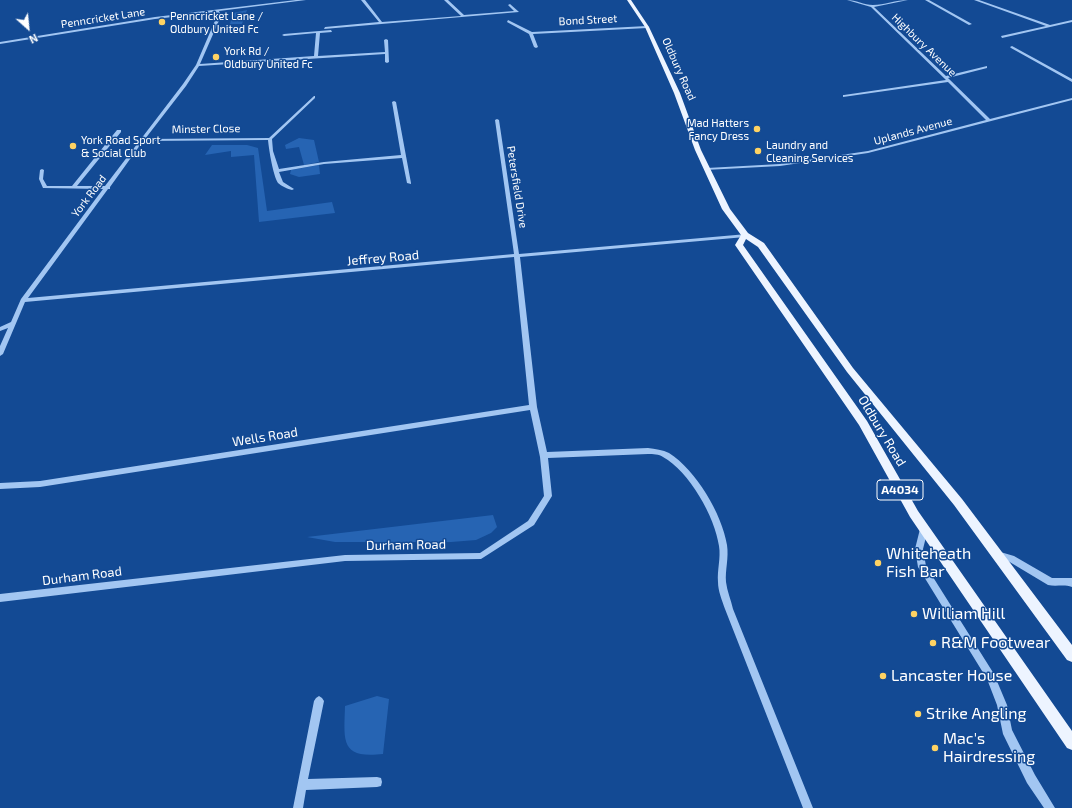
<!DOCTYPE html>
<html>
<head>
<meta charset="utf-8">
<style>
  body { margin:0 }
  #map { position:relative; width:1072px; height:808px; overflow:hidden; background:#134a94; font-family:"Exo 2",sans-serif }
  canvas { display:block }
  .north { position:absolute; left:8px; top:8px; width:40px; height:40px; -webkit-text-stroke:3px #134a94; paint-order:stroke; rotate:153deg; font-size:11px; font-weight:700; line-height:16px; text-align:center; color:#fff }
  .north::after { content:''; display:block; margin:auto; width:14px; height:18px; background:#fff; clip-path:polygon(50% 0,100% 100%,50% 72%,0 100%) }
</style>
</head>
<body>
<div id="map">
<canvas width="1072" height="808"></canvas>
<div class="north">N</div>
</div>
<script>
const ctx = document.querySelector('canvas').getContext('2d');
ctx.lineJoin = 'round';
function fill(path, color) {
  ctx.fillStyle = color;
  ctx.fill(path, 'evenodd');
}
function stroke(path, color, width, dash) {
  ctx.strokeStyle = color;
  ctx.lineWidth = width;
  ctx.lineCap = dash ? 'butt' : 'round';
  ctx.setLineDash(dash || []);
  ctx.stroke(path);
}
function label(font, color, halo, rows, align = 'center') {
  ctx.font = font + ' "Exo 2",sans-serif';
  ctx.lineWidth = 3;
  ctx.setLineDash([]);
  ctx.textBaseline = 'middle';
  ctx.strokeStyle = halo;
  ctx.fillStyle = color;
  for (const [text, x, y, turn = 0] of rows) {
    ctx.save();
    ctx.translate(x, y);
    ctx.rotate((+turn || 0) * Math.PI / 180);
    ctx.textAlign = isNaN(turn) ? turn : align;
    if (halo) ctx.strokeText(text, 0, 0);
    ctx.fillText(text, 0, 0);
    ctx.restore();
  }
}
const green = new Path2D(`
  M 247,10 L 242,24 L 230,24 L 233,13 Z
  M 299,138 L 314,140 L 319,162 L 304,165 L 299,147 L 286,149 L 285,145 Z
  M 212,145 L 247,145 L 258,148 L 267,211 L 332,202 L 335,213 L 259,222 L 254,155 L 231,157 L 231,151 L 205,155 Z
  M 319,165 L 320,174 L 299,177 L 290,174 L 291,170 Z
  M 493,515 L 497,527 L 491,533 L 476,540 L 451,542 L 335,542 L 307,537 Z
  M 377,696 L 389,699 L 383,754 C 340,759 344,741 345,706 Z`);
const minor = new Path2D(`
  M 296,0 L 306,0 L 219,11 L 221,16 L 200,64 L 314,56 L 316,33 L 284,36 L 282,35 L 284,34 L 331,30 L 332,32 L 320,33 L 318,56 L 385,52 L 384,40 L 386,39 L 388,40 L 389,62 L 387,63 L 385,62 L 385,54 L 199,66 L 186,86 L 145,139 L 269,138 L 314,96 L 315,96 L 315,98 L 272,139 L 273,151 L 279,169 L 324,162 L 401,155 L 392,102 L 394,101 L 396,102 L 411,183 L 411,184 L 407,183 L 402,158 L 324,164 L 279,172 L 283,182 L 294,189 L 292,190 C 288,189 281,186 278,183 C 273,175 269,150 268,140 L 143,141 L 110,187 L 110,189 L 108,189 L 28,298 L 514,254 L 495,120 L 497,119 L 499,120 L 519,254 L 747,234 L 747,236 L 745,237 L 520,257 L 537,407 L 547,452 L 648,448 C 655,449 663,450 669,453 C 696,470 722,514 727,545 C 729,558 725,570 726,582 C 727,591 731,600 733,609 L 813,808 L 803,808 L 725,609 C 722,600 718,591 718,582 C 717,570 721,558 719,546 C 715,517 689,471 663,457 C 659,454 653,454 648,454 L 548,458 L 552,496 L 534,525 L 481,559 L 345,561 L 0,602 L 0,594 L 345,555 L 480,553 L 528,521 L 544,496 L 540,457 L 530,410 L 40,487 L 0,489 L 0,483 L 40,481 L 529,405 L 514,257 L 25,302 L 3,354 L 0,356 L 0,346 L 8,328 L 0,331 L 0,327 L 11,322 L 21,299 L 103,189 L 43,188 L 39,179 L 40,170 L 42,169 L 44,170 L 43,179 L 47,186 L 72,186 L 117,130 L 121,130 L 121,132 L 77,186 L 105,186 L 183,84 L 196,65 L 217,16 L 216,12 L 155,19 L 0,44 L 0,42 L 155,17 Z
  M 361,0 L 365,0 L 382,22 L 461,16 L 444,0 L 448,0 L 464,15 L 514,11 L 508,5 L 510,4 L 519,12 L 324,29 L 325,27 L 379,22 Z
  M 847,0 C 856,0 864,5 873,5 C 884,5 896,0 908,0 L 874,7 L 946,76 L 987,66 L 987,68 L 948,78 L 990,119 L 1072,98 L 1072,100 L 868,153 L 780,166 L 705,170 L 705,168 L 707,168 L 780,164 L 868,151 L 986,120 L 948,82 L 843,97 L 843,95 L 844,95 L 946,80 L 871,7 Z
  M 925,0 L 929,0 L 972,24 L 969,25 Z
  M 974,0 L 979,0 L 1050,25 L 1072,20 L 1072,22 L 1002,38 L 1001,36 L 1046,26 Z
  M 508,20 L 532,32 L 647,26 L 649,27 L 647,28 L 533,34 L 538,47 L 536,48 L 534,47 L 529,34 L 507,22 Z
  M 1012,46 L 1072,79 L 1072,82 L 1011,48 L 1010,47 Z
  M 924,526 L 927,527 L 928,529 L 923,549 L 926,566 L 994,674 L 1007,705 L 1012,730 L 1035,775 L 1055,808 L 1044,808 L 1027,783 L 1003,734 L 997,705 L 987,679 L 918,567 L 915,549 L 920,529 L 921,527 Z
  M 997,551 L 1014,556 L 1052,578 L 1072,578 L 1072,587 C 1064,584 1056,587 1048,585 L 1008,561 L 994,556 L 993,554 L 994,552 Z
  M 319,696 L 322,698 L 324,701 L 308,779 L 377,777 L 381,778 L 382,782 L 381,786 L 377,787 L 306,790 L 303,808 L 293,808 L 314,701 L 316,698 Z`);
const major = new Path2D(`
  M 627,0 L 631,0 L 649,27 L 680,93 L 701,150 L 730,209 L 748,233 L 764,243 L 853,368 L 962,499 L 1072,645 L 1072,662 L 1067,660 L 954,505 L 847,372 L 758,247 L 746,239 L 743,245 L 867,421 L 918,511 L 1072,731 L 1072,750 L 1067,748 L 910,517 L 859,425 L 735,245 L 741,235 L 722,209 L 695,150 L 674,93 L 645,27 Z`);
const markers = [
  [162,22,4,"#ffd363"],
  [216,57,4,"#ffd363"],
  [757,129,4,"#ffd363"],
  [73,146,4,"#ffd363"],
  [758,151,4,"#ffd363"],
  [878,563,4,"#ffd363"],
  [914,614,4,"#ffd363"],
  [933,643,4,"#ffd363"],
  [883,676,4,"#ffd363"],
  [918,714,4,"#ffd363"],
  [935,748,4,"#ffd363"]
];
const farPoinames = [
  ["Penncricket Lane /",170,16],
  ["Oldbury United Fc",170,29],
  ["York Rd /",224,51],
  ["Oldbury United Fc",224,64],
  ["Mad Hatters",749,123,"right"],
  ["Fancy Dress",749,136,"right"],
  ["York Road Sport",81,140],
  ["& Social Club",81,153],
  ["Laundry and",766,145],
  ["Cleaning Services",766,158]
];
const farStreetnames = [
  ["Penncricket Lane",103,18,-9],
  ["Bond Street",588,20,-3],
  ["Highbury Avenue",924,45,44],
  ["Oldbury Road",679,69,66],
  ["Minster Close",206,129,-1],
  ["Uplands Avenue",913,131,-15],
  ["Petersfield Drive",517,187,81],
  ["York Road",89,196,-53]
];
const shields = [
  [900,490,46]
];
const shieldNames = [
  ["A4034",900,490]
];
const streetNames = [
  ["Jeffrey Road",383,258,-5],
  ["Oldbury Road",882,431,59],
  ["Wells Road",265,437,-9],
  ["Durham Road",406,545,-1],
  ["Durham Road",82,576,-7]
];
const nearPoinames = [
  ["Whiteheath",886,554],
  ["Fish Bar",886,572],
  ["William Hill",922,614],
  ["R&M Footwear",941,643],
  ["Lancaster House",891,676],
  ["Strike Angling",926,714],
  ["Mac's",943,739],
  ["Hairdressing",943,757]
];
fill(green, '#2664b3');
fill(minor, '#a2c6f2');
fill(major, '#edf4ff');
for (const [x, y, r, color] of markers) {
  const dot = new Path2D();
  dot.arc(x, y, r, 0, 2 * Math.PI);
  ctx.fillStyle = color;
  ctx.fill(dot);
  stroke(dot, '#134a94', 1.5);
}
label('11px', '#fff', '#134a94', farPoinames, 'left');
label('11px', '#fff', '#134a94', farStreetnames);
for (const [x, y, w] of shields) {
  const box = new Path2D();
  box.roundRect(x - w / 2, y - 10, w, 20, 3);
  ctx.fillStyle = '#134a94';
  ctx.fill(box);
  stroke(box, '#fff', 1);
}
label('bold 12px', '#fff', null, shieldNames);
label('13px', '#fff', '#134a94', streetNames);
label('16px', '#fff', '#134a94', nearPoinames, 'left');
</script>
</body>
</html>
